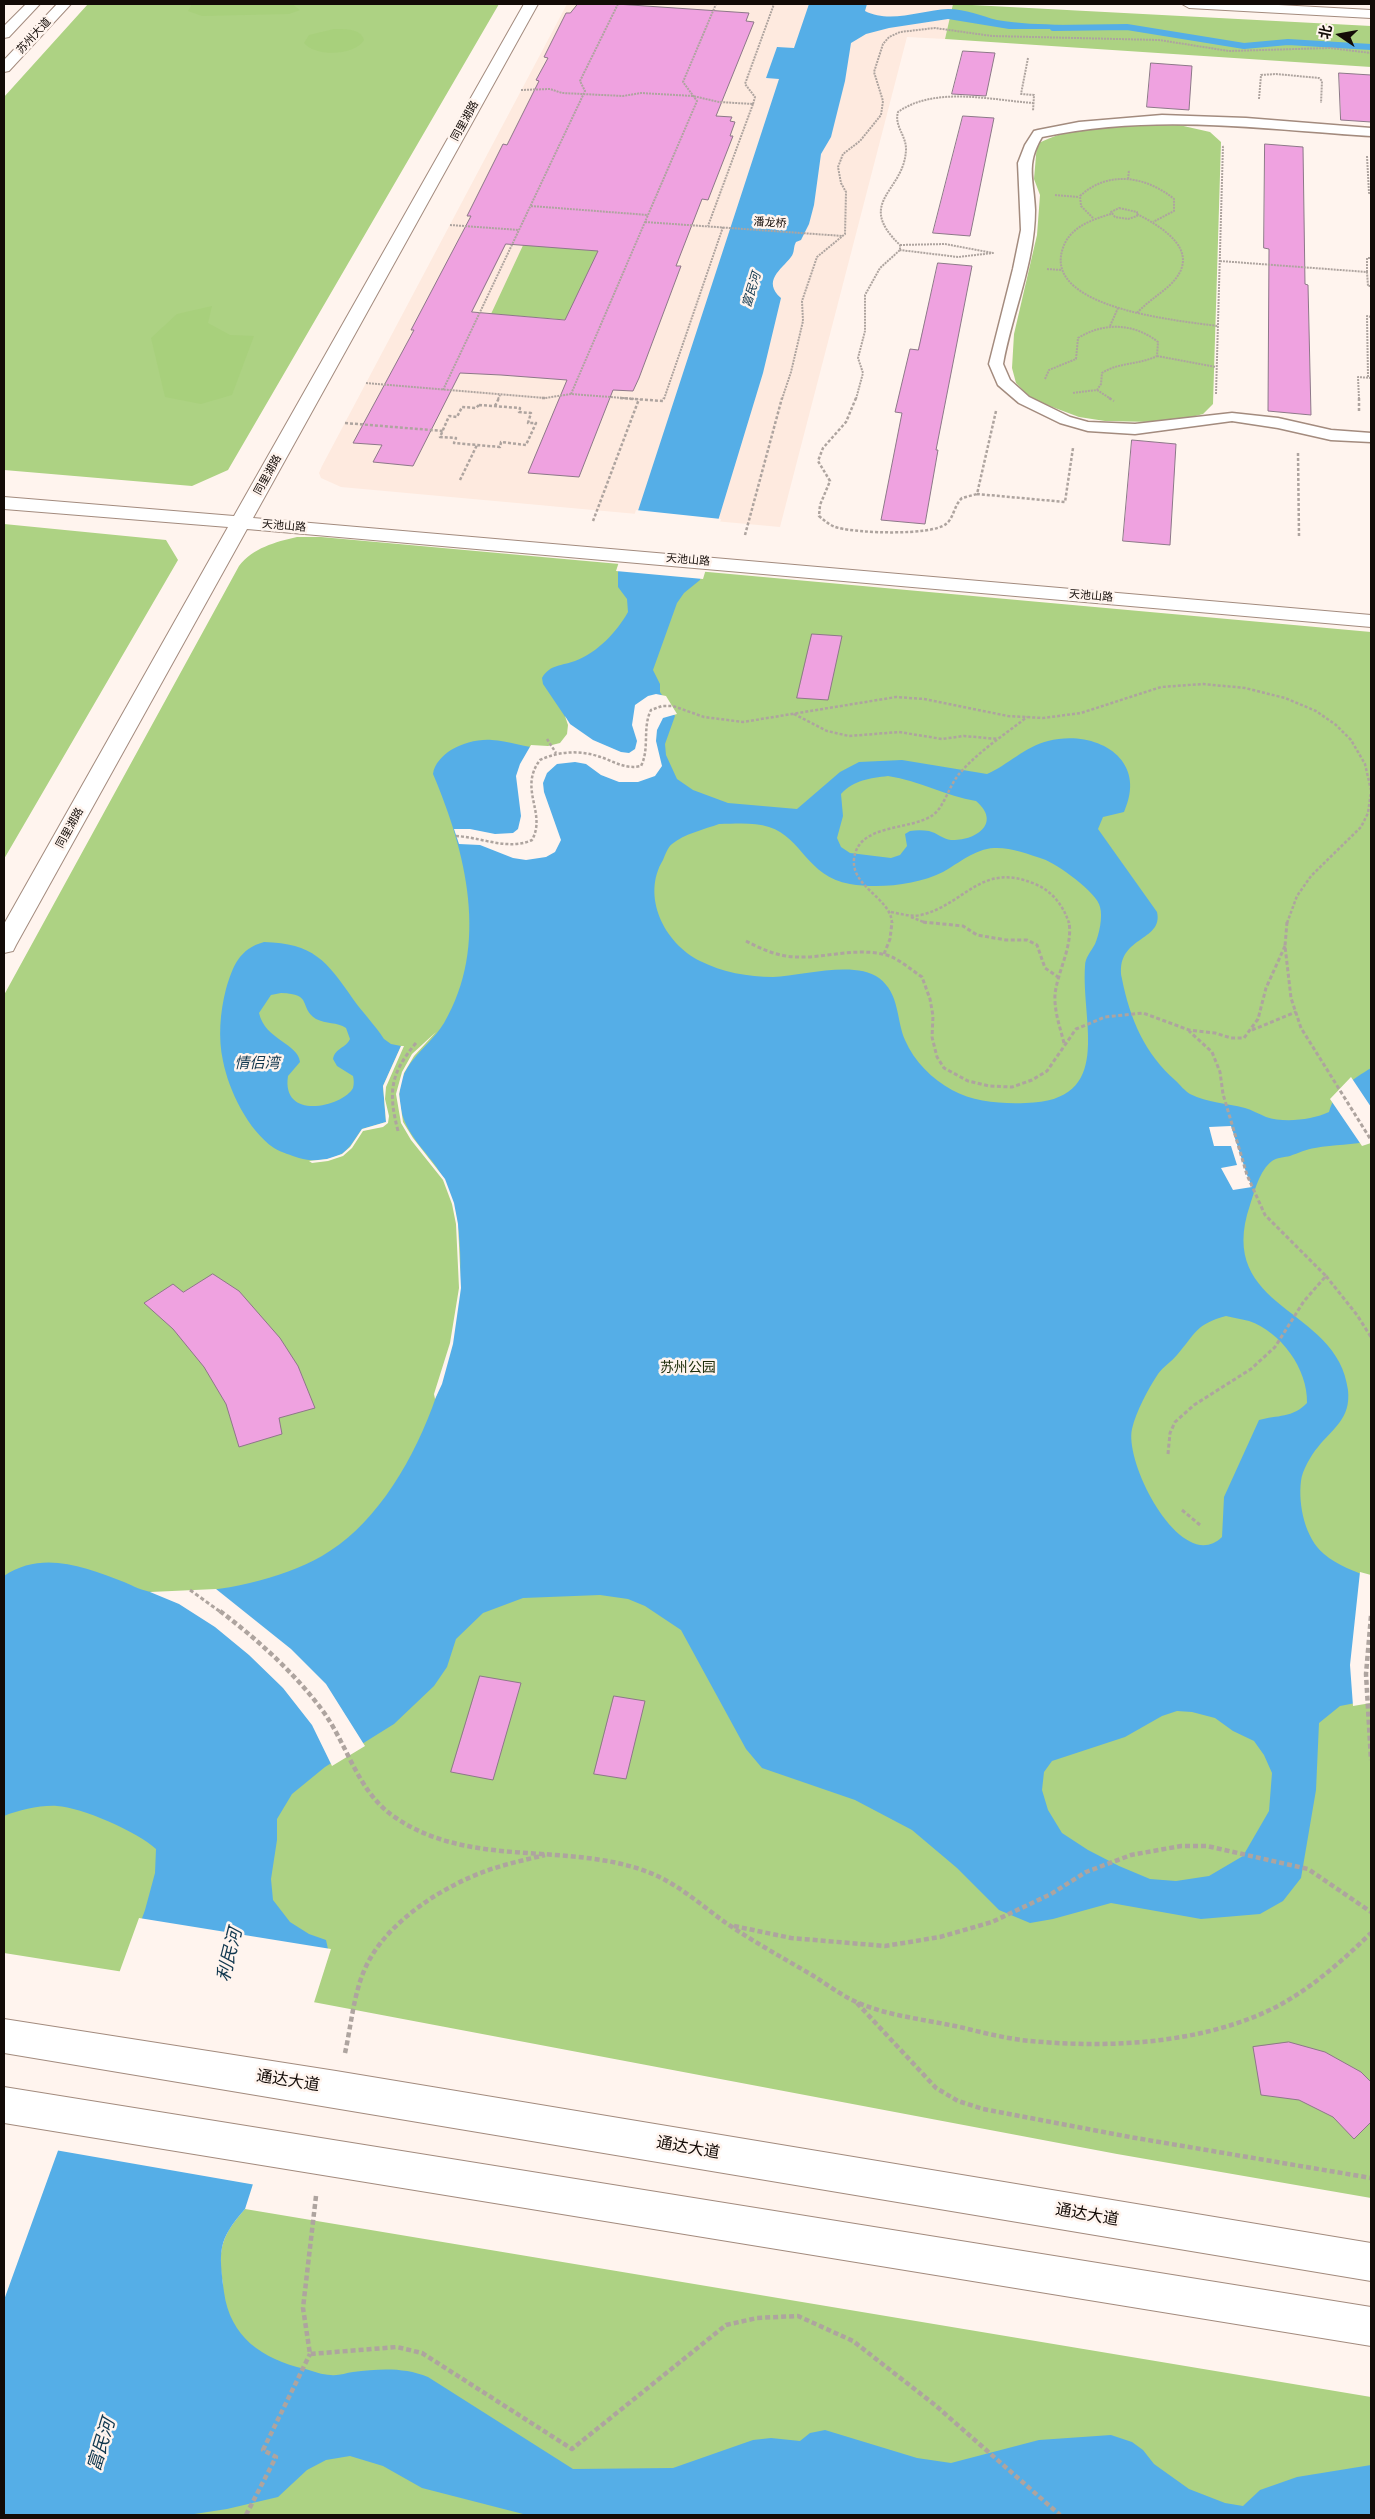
<!DOCTYPE html>
<html>
<head>
<meta charset="utf-8">
<style>
  body { margin:0 }
  #map { position:relative; width:1375px; height:2519px; overflow:hidden; background:#fff4ee; font-family:"IBM Plex Sans","Noto Sans SC",sans-serif }
  canvas { display:block }
  .frame { position:absolute; inset:0; border:5px solid #130b07; pointer-events:none }
  .north { position:absolute; left:1315px; top:10px; width:50px; height:50px; -webkit-text-stroke:4px #fff4ee; paint-order:stroke; rotate:282deg; font-size:14px; font-weight:700; line-height:20px; text-align:center; color:#130b07 }
  .north::after { content:''; display:block; margin:auto; width:18px; height:22px; background:#130b07; clip-path:polygon(50% 0,100% 100%,50% 72%,0 100%) }
</style>
</head>
<body>
<div id="map">
<canvas width="1375" height="2519"></canvas>
<div class="frame"></div>
<div class="north">北</div>
</div>
<script>
const ctx = document.querySelector('canvas').getContext('2d');
ctx.lineJoin = 'round';
function fill(path, color) {
  ctx.fillStyle = color;
  ctx.fill(path, 'evenodd');
}
function stroke(path, color, width, dash) {
  ctx.strokeStyle = color;
  ctx.lineWidth = width;
  ctx.lineCap = dash ? 'butt' : 'round';
  ctx.setLineDash(dash || []);
  ctx.stroke(path);
}
function label(font, color, halo, rows, align = 'center') {
  ctx.font = font + ' "IBM Plex Sans","Noto Sans SC",sans-serif';
  ctx.lineWidth = 5;
  ctx.setLineDash([]);
  ctx.textBaseline = 'middle';
  ctx.strokeStyle = halo;
  ctx.fillStyle = color;
  for (const [text, x, y, turn = 0] of rows) {
    ctx.save();
    ctx.translate(x, y);
    ctx.rotate((+turn || 0) * Math.PI / 180);
    ctx.textAlign = isNaN(turn) ? turn : align;
    if (halo) ctx.strokeText(text, 0, 0);
    ctx.fillText(text, 0, 0);
    ctx.restore();
  }
}
const built = new Path2D(`
  M 567,4 L 953,4 L 945,39 L 907,37 L 780,527 L 341,487 L 321,478 L 319,473 L 322,466 Z`);
const green = new Path2D(`
  M 88,4 L 499,4 L 228,470 L 192,486 L 4,470 L 4,97 Z
  M 953,4 L 1371,26 L 1371,67 L 945,39 Z
  M 1179,125 L 1210,132 L 1221,142 L 1213,404 L 1203,414 L 1184,419 L 1154,422 L 1105,421 L 1079,417 L 1031,399 L 1016,383 L 1012,368 L 1014,334 L 1037,235 L 1040,195 L 1034,179 L 1037,144 C 1079,121 1132,126 1179,125 Z
  M 539,211 L 639,218 L 597,322 L 491,314 Z
  M 4,524 L 166,540 L 178,560 L 4,859 Z
  M 297,537 L 321,537 L 1371,632 L 1371,2198 L 1117,2154 L 313,2002 L 4,1953 L 4,995 L 239,566 C 253,548 275,542 297,537 Z
  M 245,2209 L 1371,2397 L 1371,2515 L 157,2515 L 223,2284 C 217,2249 222,2235 245,2209 Z`);
const forest = new Path2D(`
  M 192,4 L 292,4 L 300,10 L 289,14 L 202,16 L 188,11 Z
  M 334,29 C 344,29 361,28 364,40 C 355,56 315,57 304,43 L 309,35 Z
  M 212,306 L 208,323 L 230,335 L 254,336 L 232,395 L 201,404 L 165,397 L 151,338 L 177,314 Z`);
const water = new Path2D(`
  M 809,4 L 867,4 L 865,11 C 890,24 922,10 948,9 C 966,9 981,16 997,20 C 1019,24 1041,24 1063,25 L 1069,29 L 1009,29 L 948,19 L 889,28 L 866,34 L 851,43 L 845,81 L 831,137 L 821,154 L 814,205 L 809,224 L 801,240 L 796,242 C 793,247 795,252 791,257 C 781,270 762,281 781,298 L 763,373 L 700,580 L 684,593 L 677,603 L 653,670 L 660,684 L 660,692 L 675,716 L 665,744 L 666,755 L 677,779 L 693,790 L 728,803 L 797,809 L 840,772 L 859,762 L 902,760 L 987,774 C 1008,765 1024,747 1048,741 C 1095,729 1149,758 1124,812 L 1103,817 L 1098,829 L 1157,912 C 1164,942 1114,936 1122,979 C 1130,1019 1145,1054 1176,1081 C 1180,1085 1185,1091 1190,1094 C 1208,1103 1226,1103 1245,1108 C 1252,1110 1259,1114 1266,1117 C 1284,1123 1312,1120 1329,1112 C 1335,1090 1353,1079 1371,1068 L 1371,1140 C 1353,1146 1334,1144 1315,1148 C 1307,1149 1298,1153 1290,1156 C 1285,1157 1276,1158 1272,1161 C 1259,1171 1255,1191 1250,1205 C 1214,1311 1338,1306 1348,1390 C 1351,1419 1333,1428 1318,1447 C 1311,1455 1302,1471 1301,1481 C 1298,1505 1305,1538 1324,1554 C 1338,1566 1355,1571 1371,1578 L 1371,1700 L 1340,1706 L 1319,1723 L 1316,1790 L 1301,1878 L 1283,1901 L 1260,1914 L 1201,1919 L 1111,1903 L 1053,1919 L 1030,1923 L 999,1910 L 957,1868 L 912,1830 L 855,1800 L 762,1768 L 746,1749 L 681,1630 L 645,1606 L 628,1599 L 600,1595 L 523,1598 L 483,1613 L 456,1639 L 447,1667 L 434,1686 L 394,1724 L 325,1767 L 292,1794 L 277,1819 L 277,1840 L 271,1879 L 273,1900 L 290,1922 L 309,1934 L 326,1940 L 328,1949 L 245,2209 C 217,2241 219,2251 224,2292 C 230,2337 262,2359 305,2369 C 313,2371 322,2375 331,2375 C 338,2376 346,2373 353,2372 C 379,2369 403,2367 428,2377 L 573,2469 L 673,2468 L 753,2440 L 771,2438 L 800,2441 L 810,2433 L 825,2430 L 917,2458 L 951,2463 L 1039,2440 L 1111,2435 L 1132,2442 L 1143,2450 L 1154,2464 L 1189,2489 L 1225,2503 L 1243,2506 L 1260,2490 L 1297,2477 L 1371,2465 L 1371,2515 L 527,2515 L 422,2488 L 383,2466 L 350,2456 L 326,2460 L 307,2470 L 278,2497 L 227,2509 L 188,2515 L 4,2515 L 4,2300 L 145,1910 L 155,1873 L 156,1849 C 138,1832 81,1807 57,1806 C 40,1805 20,1810 4,1816 L 4,1576 C 42,1550 85,1567 124,1582 C 133,1586 143,1591 152,1592 C 205,1596 276,1582 322,1556 C 418,1502 475,1326 457,1221 C 454,1201 445,1177 432,1161 C 418,1143 403,1128 400,1104 C 395,1064 426,1052 444,1023 C 490,945 466,852 433,774 C 434,764 443,755 451,750 C 463,743 478,739 492,740 C 519,741 565,766 570,724 L 543,684 L 542,678 C 550,664 562,666 575,661 C 598,652 616,633 628,612 L 627,599 L 618,587 L 618,572 L 779,79 L 766,78 L 777,47 L 794,48 ZM 888,776 C 920,781 946,796 976,801 C 1002,823 976,841 951,840 C 943,839 937,833 929,831 C 923,830 916,830 910,831 L 905,834 L 907,846 L 900,855 L 891,858 L 850,853 L 841,847 L 837,838 L 843,816 L 841,794 C 854,780 870,778 888,776 ZM 719,824 C 735,824 754,822 769,827 C 803,838 806,876 850,884 C 879,889 917,885 943,872 C 959,863 975,849 994,848 C 1009,847 1029,854 1043,859 C 1056,863 1098,893 1100,907 C 1103,917 1099,935 1095,944 C 1091,952 1085,957 1085,966 C 1081,1023 1115,1101 1026,1103 C 1001,1104 974,1102 952,1090 C 932,1079 914,1061 905,1040 C 896,1019 900,994 879,978 C 854,960 802,976 773,977 C 748,977 722,972 700,961 C 664,943 641,896 663,860 C 665,855 668,847 672,844 C 684,834 705,829 719,824 ZM 1226,1316 C 1233,1318 1242,1319 1249,1321 C 1281,1332 1308,1369 1307,1403 C 1293,1418 1277,1415 1259,1420 L 1224,1497 L 1222,1537 C 1182,1576 1124,1464 1132,1429 C 1136,1412 1148,1389 1158,1374 C 1163,1367 1171,1362 1177,1355 C 1196,1333 1196,1324 1226,1316 ZM 1177,1711 L 1192,1712 L 1215,1718 L 1233,1731 L 1254,1741 L 1264,1755 L 1272,1773 L 1269,1811 L 1243,1856 L 1209,1876 L 1176,1881 L 1150,1879 L 1119,1866 L 1088,1850 L 1062,1833 L 1048,1810 L 1042,1790 L 1044,1772 L 1052,1761 L 1125,1737 L 1162,1716 Z
  M 264,942 C 313,943 327,961 353,999 C 363,1013 375,1025 384,1039 L 391,1044 L 401,1046 L 383,1086 L 386,1122 L 362,1129 C 356,1137 351,1147 343,1153 C 330,1161 313,1162 299,1158 C 291,1155 282,1153 274,1148 C 248,1130 229,1091 223,1061 C 218,1038 220,1012 226,989 C 233,966 239,949 264,942 ZM 281,993 C 314,994 298,1007 316,1019 C 326,1024 337,1022 346,1028 L 350,1039 C 346,1048 335,1048 333,1059 L 337,1066 L 353,1076 C 354,1080 354,1084 353,1088 C 344,1106 281,1122 288,1076 L 300,1062 C 298,1043 265,1040 259,1013 L 271,995 Z`);
const pier = new Path2D(`
  M 636,510 L 721,519 L 703,579 L 616,571 Z
  M 656,694 L 666,696 L 677,714 L 663,718 L 657,730 L 656,741 L 662,766 L 655,776 L 638,782 L 619,782 L 601,775 L 586,764 L 575,762 L 557,764 L 547,773 L 543,783 L 544,792 L 561,840 L 555,852 L 546,857 L 526,860 L 513,858 L 480,845 L 459,844 L 454,829 L 470,829 L 495,834 L 513,833 L 518,829 L 521,816 L 516,776 L 520,764 L 531,745 L 548,746 L 560,743 L 567,734 L 568,725 L 565,716 L 570,724 L 593,740 L 621,752 L 629,753 L 635,749 L 637,741 L 632,725 L 635,705 L 648,696 Z
  M 436,1032 L 414,1056 L 404,1073 L 399,1094 L 403,1122 L 413,1138 L 445,1179 L 454,1203 L 458,1224 L 461,1288 L 453,1344 L 442,1384 L 435,1399 L 434,1394 L 450,1343 L 459,1288 L 456,1224 L 452,1204 L 443,1180 L 411,1140 L 401,1123 L 396,1094 L 402,1072 L 412,1054 Z
  M 401,1046 L 404,1046 L 386,1087 L 385,1099 L 389,1116 L 388,1123 L 383,1127 L 363,1131 L 352,1148 L 343,1156 L 328,1161 L 312,1163 L 309,1161 L 327,1159 L 342,1154 L 350,1147 L 362,1129 L 386,1122 L 383,1086 Z
  M 1351,1077 L 1371,1107 L 1371,1143 L 1362,1146 L 1330,1099 Z
  M 1231,1126 L 1247,1175 L 1252,1187 L 1233,1190 L 1221,1168 L 1237,1165 L 1231,1146 L 1214,1146 L 1209,1127 Z
  M 1360,1572 L 1371,1575 L 1371,1703 L 1353,1706 L 1350,1665 Z
  M 216,1589 L 291,1649 L 326,1684 L 365,1746 L 332,1766 L 312,1725 L 283,1688 L 249,1655 L 215,1627 L 179,1604 L 150,1592 Z
  M 139,1918 L 331,1949 L 256,2185 L 55,2150 Z`);
const stream = new Path2D(`
  M 1053,28 L 1127,27 L 1244,46 L 1288,42 L 1371,47`);
const building = new Path2D(`
  M 578,4 L 616,4 L 749,13 L 746,21 L 754,22 L 716,116 L 732,117 L 730,121 L 735,122 L 730,136 L 733,136 L 708,200 L 702,199 L 676,266 L 681,266 L 639,378 L 633,391 L 613,390 L 579,477 L 528,473 L 567,380 L 501,375 L 460,373 L 413,466 L 373,462 L 382,445 L 353,443 L 414,330 L 411,330 L 471,216 L 467,216 L 503,144 L 507,145 L 539,81 L 536,80 L 548,58 L 544,57 L 566,13 L 570,13 ZM 506,244 L 598,251 L 565,320 L 472,312 Z
  M 963,51 L 995,53 L 986,96 L 952,94 Z
  M 1151,63 L 1192,66 L 1189,110 L 1147,107 Z
  M 1339,73 L 1371,75 L 1371,122 L 1341,120 Z
  M 963,116 L 994,118 L 970,236 L 933,233 Z
  M 1265,144 L 1303,147 L 1305,284 L 1308,285 L 1311,415 L 1268,411 L 1269,249 L 1264,248 Z
  M 938,263 L 972,266 L 936,450 L 938,450 L 925,524 L 881,520 L 902,413 L 895,412 L 910,349 L 918,350 Z
  M 1132,440 L 1176,444 L 1170,545 L 1123,541 Z
  M 812,634 L 842,636 L 828,700 L 797,698 Z
  M 213,1274 L 239,1291 L 280,1338 L 298,1366 L 315,1408 L 279,1418 L 282,1434 L 239,1447 L 226,1404 L 204,1367 L 173,1329 L 144,1303 L 173,1284 L 183,1292 Z
  M 480,1676 L 521,1683 L 493,1780 L 451,1772 Z
  M 614,1696 L 645,1701 L 626,1779 L 594,1774 Z
  M 1289,2042 L 1325,2052 L 1361,2072 L 1371,2082 L 1371,2122 L 1354,2139 L 1333,2117 L 1299,2100 L 1261,2095 L 1253,2047 Z`);
const pathFar3 = new Path2D(`
  M 1028,58 L 1021,94 L 1034,95 L 1033,111
  M 521,90 L 550,89 L 562,93 L 623,96 L 641,93 L 693,96 L 719,102 L 753,104 L 708,226
  M 1259,99 L 1261,75 L 1276,74 L 1319,78 L 1322,81 L 1321,103
  M 753,104 L 755,97 L 745,84 L 774,4
  M 1367,156 L 1369,193 L 1371,193
  M 1128,179 L 1129,170
  M 1055,195 L 1079,197
  M 531,206 L 648,215
  M 1119,208 L 1137,212 L 1137,216 L 1128,219 L 1115,217 L 1111,212 Z
  M 1111,214 C 1090,220 1068,228 1062,251 C 1046,309 1181,321 1218,326
  M 1137,214 C 1166,229 1203,253 1170,285 C 1159,295 1147,302 1137,313
  M 1093,218 L 1081,206 L 1080,196 C 1108,170 1146,176 1174,199 L 1174,211 L 1153,222
  M 645,222 L 843,236
  M 450,225 L 519,230
  M 900,245 L 945,244 L 993,253 L 958,257 L 900,250
  M 1220,261 L 1367,272 L 1368,286 L 1371,286
  M 1047,269 L 1061,270
  M 1367,272 L 1367,258 L 1371,258
  M 1110,326 L 1118,308
  M 1157,356 L 1216,367
  M 1368,377 L 1367,316 L 1371,317
  M 1045,379 L 1049,370 L 1076,359 L 1078,338 C 1104,322 1134,323 1158,342 L 1157,356 C 1139,365 1119,362 1102,373 L 1101,384 L 1097,390 L 1072,393
  M 366,383 L 545,398 L 571,394 L 636,399
  M 443,390 L 585,91 L 580,81 L 618,4
  M 1097,390 L 1111,399
  M 571,394 L 697,101 L 683,82 L 716,4
  M 1216,394 L 1223,145
  M 498,399 L 500,395
  M 664,399 L 723,227
  M 782,399 L 791,372 L 803,321 L 802,301 L 817,257 L 845,234 L 846,192 L 841,183 L 838,167 L 843,154 L 860,141 L 881,115 L 883,101 L 874,72 L 883,44 L 889,37 L 900,32 L 935,28 L 992,36 L 1159,40 L 1229,51 L 1330,48 L 1371,53
  M 856,399 L 863,373 L 858,358 L 865,331 L 865,295 L 880,268 L 900,250 L 900,245 C 854,201 905,192 906,149 C 906,135 894,126 898,112 C 935,86 991,100 1033,103
  M 1359,399 L 1358,377 L 1371,378`);
const pathFar2 = new Path2D(`
  M 542,398 L 547,398
  M 620,398 L 663,401 L 664,398
  M 856,398 L 846,422 L 823,448 L 818,461 L 830,481 L 820,505 L 819,516 C 825,521 830,526 839,528 C 858,533 931,536 946,524 C 954,518 954,505 962,498 L 977,494
  M 1109,398 L 1114,401
  M 1359,398 L 1359,411
  M 479,405 L 520,408 L 519,412 L 531,413 L 528,423 L 536,423 L 526,445 L 501,442 L 500,447 L 454,443 L 456,438 L 440,437 L 449,416 L 457,417 L 462,407 L 476,408 Z
  M 495,406 L 499,398
  M 996,411 L 977,494 L 1065,502 L 1073,448
  M 345,423 L 443,431
  M 1298,453 L 1299,537
  M 460,480 L 477,445
  M 593,521 L 639,399
  M 745,535 L 782,398
  M 794,714 L 827,731 L 849,736 L 899,732 L 942,739 L 964,736 L 998,739
  M 547,739 L 556,753
  M 456,836 C 480,837 509,851 532,840 C 547,813 518,789 540,760 C 561,750 584,750 606,759 C 618,764 628,769 641,766 C 650,748 642,728 651,710 L 662,706 L 673,706 L 704,717 L 743,722 L 896,697 L 924,699 L 1008,716 L 1043,718 L 1081,713 L 1161,687 L 1203,684 L 1245,688 L 1285,698 L 1316,711 L 1336,725 L 1351,740 L 1365,764 L 1371,790
  M 891,912 C 901,914 911,917 921,915 C 966,904 981,861 1035,884 C 1052,891 1063,905 1069,923
  M 911,917 L 926,923
  M 892,923 C 891,898 851,887 854,859 C 858,823 910,831 933,815 C 945,806 949,785 960,773 C 979,751 1004,735 1027,717
  M 1287,923 L 1297,896 L 1311,876 L 1361,827 L 1368,813 L 1371,792`);
const pathFar1 = new Path2D(`
  M 923,922 L 963,926 L 977,935 L 1006,940 L 1027,940 L 1037,945 L 1045,968 L 1058,977
  M 1287,922 L 1285,946 L 1291,998 L 1301,1028 L 1371,1140
  M 746,941 C 761,949 779,957 797,957 C 825,958 854,948 882,954 C 896,956 910,969 922,977 L 930,999 L 933,1016 L 932,1037 L 937,1057 L 944,1068 L 968,1081 L 989,1086 L 1012,1087 L 1032,1080 L 1047,1071 L 1076,1029 L 1105,1017 L 1143,1013 L 1189,1030 L 1215,1033 L 1231,1038 L 1244,1038 L 1258,1019 L 1266,988 L 1285,946
  M 884,954 L 890,939 L 892,922
  M 1252,1030 L 1296,1012
  M 1064,1043 C 1060,1027 1054,1011 1055,994 C 1058,970 1073,946 1069,922
  M 398,1131 C 388,1092 390,1074 416,1043
  M 1326,1276 L 1357,1315 L 1371,1337
  M 1168,1454 L 1170,1433 L 1175,1422 L 1194,1405 L 1251,1369 L 1275,1347 L 1304,1301 L 1326,1276 L 1265,1215 L 1247,1175 L 1223,1094 L 1220,1072 L 1212,1052 L 1189,1031
  M 1182,1510 L 1200,1525
  M 190,1590 L 222,1613`);
const path = new Path2D(`
  M 220,1611 C 258,1640 297,1675 325,1714 C 349,1749 359,1794 396,1818 C 472,1869 566,1841 648,1872 C 677,1883 701,1905 726,1923 C 754,1942 783,1958 812,1975 C 825,1983 838,1993 852,2000 C 883,2015 921,2019 955,2026 C 977,2031 999,2037 1021,2040 C 1103,2049 1201,2045 1276,2007 C 1312,1988 1342,1961 1371,1933
  M 1371,1616 L 1366,1674 L 1371,1760
  M 734,1926 L 791,1938 L 885,1946 L 940,1937 L 992,1922 L 1051,1894 L 1086,1872 L 1131,1855 L 1181,1846 L 1207,1846 L 1308,1869 L 1371,1912
  M 857,2003 L 936,2088 L 958,2101 L 983,2109 L 1130,2137 L 1371,2178
  M 345,2053 C 352,2022 354,1985 371,1957 C 394,1918 444,1886 486,1871 C 505,1864 525,1860 545,1855
  M 316,2196 L 303,2308 L 310,2354 L 397,2347 L 422,2353 L 572,2449 L 726,2325 L 757,2318 L 798,2316 L 853,2341 L 935,2405 L 1060,2515
  M 246,2515 L 276,2457 L 263,2450 L 310,2354`);
const lane = new Path2D(`
  M 1162,115 L 1246,118 L 1371,128 L 1371,136 C 1257,129 1156,113 1042,137 C 1025,165 1034,180 1035,210 C 1035,263 1012,313 1003,364 L 1010,380 L 1029,397 L 1070,417 L 1088,422 L 1135,424 L 1232,413 L 1278,418 L 1331,430 L 1371,433 L 1371,442 L 1331,440 L 1278,428 L 1232,421 L 1135,434 L 1088,431 L 1060,423 L 1019,403 L 998,385 L 989,364 L 1013,269 L 1021,230 L 1018,163 L 1025,145 L 1034,131 L 1038,130 L 1079,122 Z`);
const secondary = new Path2D(`
  M 26,4 L 40,4 L 9,37 L 4,38 L 4,26 Z
  M 57,4 L 71,4 L 9,71 L 4,72 L 4,60 Z
  M 524,4 L 538,4 L 253,518 L 1371,615 L 1371,627 L 247,529 L 16,945 L 13,951 L 4,953 L 4,924 L 228,527 L 4,509 L 4,497 L 234,516 Z
  M 1182,4 L 1260,4 L 1371,10 L 1371,18 L 1189,8 Z
  M 4,2019 L 336,2071 L 1371,2243 L 1371,2281 L 4,2053 Z
  M 4,2087 L 1371,2307 L 1371,2346 L 4,2123 Z`);
const farStreetnames = [
  ["苏州大道",34,36,-47],
  ["同里湖路",465,121,-61],
  ["潘龙桥",770,223,4],
  ["同里湖路",268,475,-61],
  ["天池山路",284,526,5],
  ["天池山路",688,560,5],
  ["天池山路",1091,596,5],
  ["同里湖路",70,828,-61]
];
const farWaternames = [
  ["富民河",752,290,-73]
];
const parkNames = [
  ["苏州公园",688,1368]
];
const waterNames = [
  ["情侣湾",257,1064]
];
const nearStreetnames = [
  ["通达大道",288,2081,9],
  ["通达大道",688,2148,10],
  ["通达大道",1087,2215,10]
];
const nearWaternames = [
  ["利民河",230,1955,-76],
  ["富民河",102,2445,-73]
];
fill(built, '#feeadf');
fill(green, '#add283');
fill(forest, '#a8d07c');
fill(water, '#55aee7');
fill(pier, '#fff4ee');
stroke(stream, '#55aee7', 6);
fill(building, '#efa2e0');
stroke(building, '#8d7888', 1);
stroke(lane, '#a38b7e', 3);
stroke(secondary, '#a38b7e', 2);
stroke(pathFar3, '#aea49f', 2, [2, 1]);
stroke(pathFar2, '#aea49f', 2.5, [3, 2]);
stroke(pathFar1, '#aea49f', 3, [4, 2.5]);
stroke(path, '#aea49f', 4.5, [5, 3]);
fill(lane, '#fff');
fill(secondary, '#fff');
label('11px', '#130b07', '#fff4ee', farStreetnames);
label('italic 12px', '#10374e', '#fff4ee', farWaternames);
label('14px', '#202f0c', '#fff4ee', parkNames);
label('italic 15px', '#10374e', '#fff4ee', waterNames);
label('16px', '#130b07', '#fff4ee', nearStreetnames);
label('italic 18px', '#10374e', '#fff4ee', nearWaternames);
</script>
</body>
</html>
